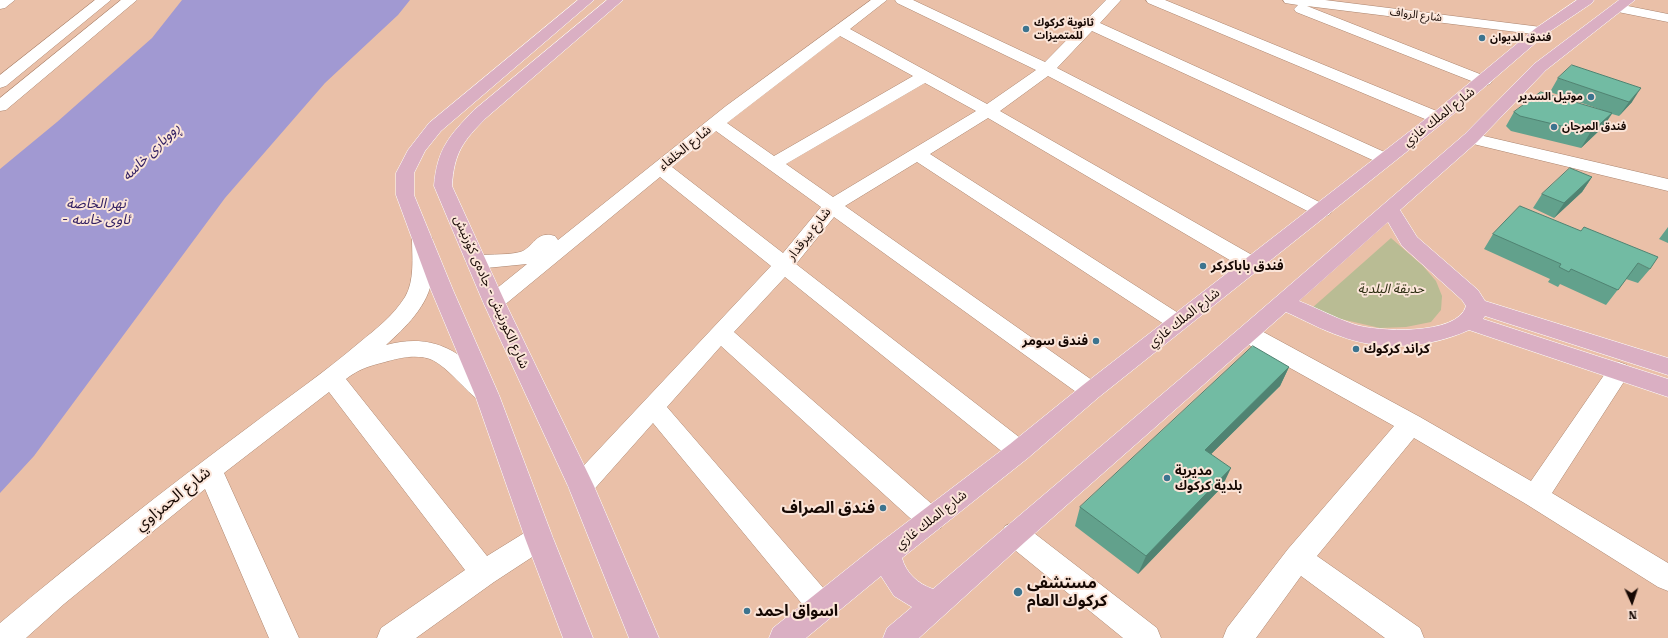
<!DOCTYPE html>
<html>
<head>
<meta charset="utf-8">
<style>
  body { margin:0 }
  #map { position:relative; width:1668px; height:638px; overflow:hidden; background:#eac0a8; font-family:"Roboto Serif",serif }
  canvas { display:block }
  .north { position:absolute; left:1612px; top:582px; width:40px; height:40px; -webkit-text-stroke:3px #fbe5d9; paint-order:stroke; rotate:177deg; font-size:11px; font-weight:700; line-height:16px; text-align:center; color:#160803 }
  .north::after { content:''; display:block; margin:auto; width:14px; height:18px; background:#160803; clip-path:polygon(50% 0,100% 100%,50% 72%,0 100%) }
</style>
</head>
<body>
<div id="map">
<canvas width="1668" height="638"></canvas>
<div class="north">N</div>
</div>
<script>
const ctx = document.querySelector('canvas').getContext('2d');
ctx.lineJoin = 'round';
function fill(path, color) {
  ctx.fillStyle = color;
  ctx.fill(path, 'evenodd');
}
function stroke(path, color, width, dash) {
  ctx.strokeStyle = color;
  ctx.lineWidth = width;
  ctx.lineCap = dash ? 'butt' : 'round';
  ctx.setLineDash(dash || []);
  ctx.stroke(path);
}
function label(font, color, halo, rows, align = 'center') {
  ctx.font = font + ' "Roboto Serif","Noto Sans Arabic",serif';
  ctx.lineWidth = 4;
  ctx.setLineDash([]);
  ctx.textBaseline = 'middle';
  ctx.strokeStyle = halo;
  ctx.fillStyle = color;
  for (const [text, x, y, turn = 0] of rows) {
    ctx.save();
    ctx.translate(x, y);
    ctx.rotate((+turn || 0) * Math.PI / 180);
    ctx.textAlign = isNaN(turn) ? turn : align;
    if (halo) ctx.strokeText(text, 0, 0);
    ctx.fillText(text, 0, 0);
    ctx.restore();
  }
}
const green = new Path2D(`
  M 1391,238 L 1423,266 L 1436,281 L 1442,296 L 1441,310 L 1431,322 L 1406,327 L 1380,328 L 1332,317 L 1312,308 Z`);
const water = new Path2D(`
  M 182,0 L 410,0 L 398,15 L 325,83 L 225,198 L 34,456 L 0,493 L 0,169 L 57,122 L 152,38 Z`);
const minor = new Path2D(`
  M 0,0 L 15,0 L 5,8 L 0,9 Z
  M 95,0 L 111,0 L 6,86 L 0,88 L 0,75 Z
  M 121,0 L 137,0 L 6,110 L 0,111 L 0,98 Z
  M 871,0 L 887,0 L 850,29 L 987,104 L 1036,70 L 897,3 L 895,0 L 913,0 L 1045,62 L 1106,0 L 1121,0 L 1100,23 L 1391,155 L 1394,159 L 1391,163 L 1385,164 L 1379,163 L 1092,31 L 1057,68 L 1329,207 L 1332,211 L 1329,215 L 1322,217 L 1315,215 L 1048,76 L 1000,111 L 1259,259 L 1262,264 L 1259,269 L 1252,271 L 1245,269 L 988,118 L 930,154 L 1186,318 L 1189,323 L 1186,328 L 1178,331 L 1170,328 L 917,162 L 845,206 L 1099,385 L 1103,391 L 1099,397 L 1091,400 L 1083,397 L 834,217 L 796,264 L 1028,444 L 1032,451 L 1028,458 L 1019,461 L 1010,458 L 785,277 L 734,332 L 941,512 L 944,520 L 941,528 L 931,531 L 921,528 L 721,346 L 667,407 L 832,598 L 837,607 L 832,616 L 822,620 L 812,616 L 653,423 L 590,494 L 581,497 L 572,494 L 568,486 L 572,478 L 771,266 L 660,177 L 502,307 L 494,309 L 486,307 L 483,302 L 486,297 L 527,264 L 476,269 L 469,267 L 466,262 L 469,257 C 485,253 504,256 520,252 C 534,248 535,230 555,236 L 558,240 L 726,106 ZM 840,36 L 913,76 L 774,156 L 727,123 ZM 925,83 L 976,111 L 833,197 L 786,164 ZM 716,131 L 821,207 L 783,253 L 672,167 Z
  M 1146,0 L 1165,0 L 1444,114 L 1447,118 L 1444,122 L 1438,123 L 1432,122 L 1148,3 Z
  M 1283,0 L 1325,0 L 1541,27 L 1546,28 L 1548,31 L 1546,34 L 1541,35 L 1307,6 L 1490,78 L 1492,81 L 1490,84 L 1484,86 L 1296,12 L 1294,9 L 1298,5 L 1285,3 Z
  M 1618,4 L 1668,14 L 1668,22 L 1613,11 L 1611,8 L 1613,5 Z
  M 1471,133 L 1668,179 L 1668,191 L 1465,142 L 1462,138 L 1465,134 Z
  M 422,232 L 429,234 L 432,238 C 432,251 434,265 432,278 C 429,305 405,328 386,345 C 424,335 451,344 479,372 C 486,379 494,386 499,395 L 495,401 C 493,402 489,404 487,404 C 474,403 449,366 430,359 C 416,354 398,358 385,362 C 369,366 359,369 346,379 L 487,556 L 529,530 L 539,526 L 549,530 L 553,538 L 549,546 L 494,582 L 416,638 L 377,638 L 381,628 L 465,570 L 329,392 L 224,473 L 299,638 L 269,638 L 205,489 L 64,604 L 26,638 L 0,638 L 0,623 C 81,555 165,489 250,426 C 287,398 325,372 360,342 C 376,329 393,316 405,297 C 415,280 412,257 412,238 L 415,234 Z
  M 1248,326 L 1256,328 L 1420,417 L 1531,481 L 1611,365 L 1619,362 L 1627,365 L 1631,371 L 1627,377 L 1552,493 L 1668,563 L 1668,591 L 1658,587 L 1526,504 L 1414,438 L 1317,556 L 1420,628 L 1424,638 L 1385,638 L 1301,576 L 1256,638 L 1223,638 L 1227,628 L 1288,549 L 1394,426 L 1240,340 L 1237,334 L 1240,328 Z
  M 1015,522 L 1025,526 L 1157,628 L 1161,638 L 1123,638 L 1005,542 L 1001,534 L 1005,526 Z`);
const major = new Path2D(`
  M 578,0 L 594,0 L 441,131 L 425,151 L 414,173 L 414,195 L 453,290 L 499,395 L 553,538 L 593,638 L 563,638 L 525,538 L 475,395 L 431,290 L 396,195 L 396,173 L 408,150 L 429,123 Z
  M 607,0 L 623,0 L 486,118 C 463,141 454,153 452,186 L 505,302 L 594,486 L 659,638 L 629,638 L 568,486 L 483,302 L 434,186 C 437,149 449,136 474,110 Z
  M 1577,0 L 1594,0 L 1592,3 L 1546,34 L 1444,122 L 1099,397 L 1028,458 L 902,558 C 906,573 918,584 933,589 L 1240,328 L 1465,134 L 1534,64 L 1619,0 L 1635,0 L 1546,70 L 1477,142 L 1400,210 L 1417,237 L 1478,290 L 1485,301 L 1668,358 L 1668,375 L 1485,316 L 1483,319 L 1668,379 L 1668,397 L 1469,330 C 1429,348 1382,352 1340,336 C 1322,330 1304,320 1286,312 L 1025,542 L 919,638 L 883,638 L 887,628 L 912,607 L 894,596 L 881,576 L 806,638 L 769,638 L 773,628 L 877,545 L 1010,444 L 1083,385 L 1432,114 L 1536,28 ZM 1388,222 L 1402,246 L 1462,300 L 1466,306 C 1458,336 1376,332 1353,324 C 1335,318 1317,308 1299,301 Z`);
const wall = new Path2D(`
  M 1558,78 L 1632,102 L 1619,116 L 1612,114 L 1603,127 L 1581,148 L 1511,131 L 1506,126 L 1514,112 L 1602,110 L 1550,92 Z
  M 1592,177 L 1582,192 L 1554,218 L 1533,208 L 1542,194 Z
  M 1520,206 L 1650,269 L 1638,283 L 1626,279 L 1606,305 L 1560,284 L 1558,287 L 1548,282 L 1550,279 L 1484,249 L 1493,234 Z
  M 1668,227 L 1668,243 L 1659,239 Z
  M 1289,367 L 1280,386 L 1211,454 L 1222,487 L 1138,574 L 1075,526 L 1080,507 Z`);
const shadedWall = new Path2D(`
  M 1641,88 L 1632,102 L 1619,116 L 1629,102 Z
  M 1612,113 L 1603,127 L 1581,148 L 1590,133 Z
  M 1592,177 L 1582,192 L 1554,218 L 1564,203 Z
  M 1289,367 L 1280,386 L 1196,469 L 1205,450 Z
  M 1231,468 L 1222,487 L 1138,574 L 1146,556 Z`);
const building = new Path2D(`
  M 1572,65 L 1641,88 L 1629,102 L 1558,78 Z
  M 1541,92 L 1612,113 L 1590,133 L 1520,116 L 1514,112 Z
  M 1570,168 L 1592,177 L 1564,203 L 1542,194 Z
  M 1520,206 L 1581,231 L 1584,227 L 1658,257 L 1650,269 L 1638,263 L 1618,290 L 1571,269 L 1569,272 L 1559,267 L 1561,264 L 1493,234 Z
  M 1253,346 L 1289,367 L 1205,450 L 1231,468 L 1146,556 L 1080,507 Z`);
const markers = [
  [1026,29,4,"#3c748f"],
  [1482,38,4,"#3c748f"],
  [1591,97,4,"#3c748f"],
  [1554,127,4,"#3c748f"],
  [1203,266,4,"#3c748f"],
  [1096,341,4,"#3c748f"],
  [1356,349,4,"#3c748f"],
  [1167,478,4,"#3c748f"],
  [883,508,4,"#3c748f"],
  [1018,592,5,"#3c748f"],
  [747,611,4,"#3c748f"]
];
const farStreetnames = [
  ["شارع الرواف",1416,15,7]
];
const farPoinames = [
  ["ثانوية كركوك",1034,23],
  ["للمتميزات",1034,36],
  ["فندق الديوان",1490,38],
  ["موتيل السدير",1583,97,"right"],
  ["فندق المرجان",1562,127]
];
const streetNames = [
  ["شارع الملك غازي",1439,117,-38],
  ["شارع الخلفاء",685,148,-39],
  ["شارع بيرقدار",809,234,-52],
  ["شارع الكورنيش - جادەی کۆرنیش",491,292,66],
  ["شارع الملك غازي",1184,318,-38],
  ["شارع الملك غازي",931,520,-38]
];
const poiNames = [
  ["فندق باباكركر",1211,266],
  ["فندق سومر",1088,341,"right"],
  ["كراند كركوك",1364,349],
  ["مديرية",1175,471],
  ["بلدية كركوك",1175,486]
];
const parkNames = [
  ["حديقة البلدية",1391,289]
];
const waterNames = [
  ["ڕووباری خاسە",151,152,-45],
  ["نهر الخاصة",96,204],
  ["- ئاوی خاسە",96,220]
];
const nearStreetnames = [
  ["شارع الحمزاوي",173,499,-39]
];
const nearPoinames = [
  ["فندق الصراف",875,508,"right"],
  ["مستشفى",1027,583],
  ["كركوك العام",1027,601],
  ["اسواق احمد",755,611]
];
fill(green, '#b9bc94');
fill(water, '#a199d2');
stroke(minor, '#ab846e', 1);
stroke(major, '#fff', 1);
fill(minor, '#fff');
fill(major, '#daafc3');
fill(wall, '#62a18c');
fill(shadedWall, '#508372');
fill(building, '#72bba3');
stroke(building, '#508372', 1);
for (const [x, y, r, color] of markers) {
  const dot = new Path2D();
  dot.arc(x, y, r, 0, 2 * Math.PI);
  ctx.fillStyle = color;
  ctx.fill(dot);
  stroke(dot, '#fbe5d9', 1.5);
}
label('11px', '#160803', '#fbe5d9', farStreetnames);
label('bold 11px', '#160803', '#fbe5d9', farPoinames, 'left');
label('13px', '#160803', '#fbe5d9', streetNames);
label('bold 13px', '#160803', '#fbe5d9', poiNames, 'left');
label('italic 13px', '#2b2c10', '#fbe5d9', parkNames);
label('italic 14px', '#322063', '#fbe5d9', waterNames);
label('16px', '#160803', '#fbe5d9', nearStreetnames);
label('bold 16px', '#160803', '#fbe5d9', nearPoinames, 'left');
</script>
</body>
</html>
